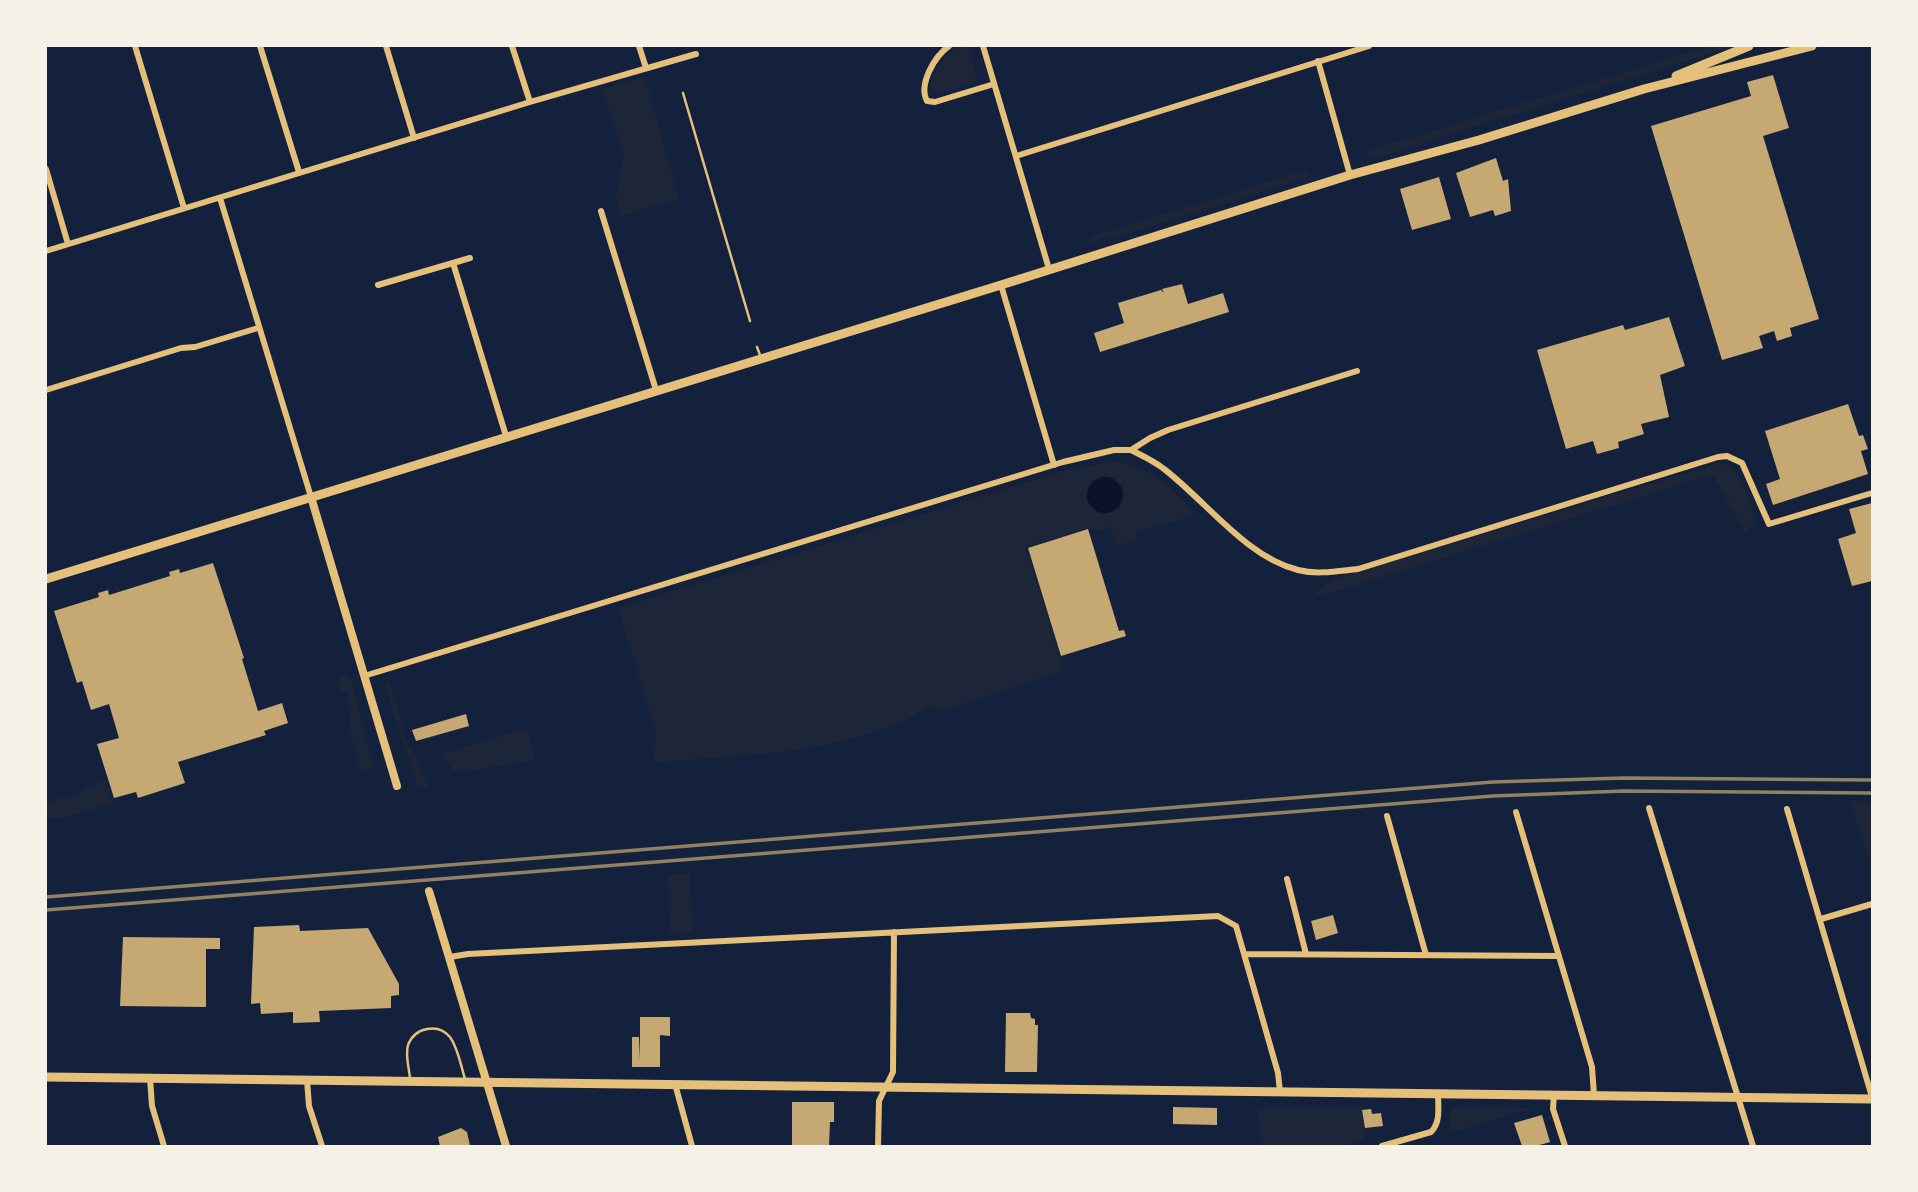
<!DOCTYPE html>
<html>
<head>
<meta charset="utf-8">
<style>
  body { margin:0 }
  #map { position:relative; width:1918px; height:1192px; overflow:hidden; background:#14213d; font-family:Barlow,sans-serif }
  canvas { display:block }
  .frame { position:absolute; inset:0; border:47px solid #f6f1e7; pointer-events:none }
</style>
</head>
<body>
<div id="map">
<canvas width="1918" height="1192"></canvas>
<div class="frame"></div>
</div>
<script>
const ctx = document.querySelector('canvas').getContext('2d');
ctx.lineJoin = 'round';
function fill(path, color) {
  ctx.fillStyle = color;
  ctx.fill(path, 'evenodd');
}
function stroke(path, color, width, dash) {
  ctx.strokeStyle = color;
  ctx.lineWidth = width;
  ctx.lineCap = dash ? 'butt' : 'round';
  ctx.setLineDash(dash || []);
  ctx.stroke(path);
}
const green = new Path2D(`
  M 961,46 L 968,47 L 978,82 L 942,93 L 935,92 L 931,84 C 936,67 944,51 961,46 Z
  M 1710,46 L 1735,46 L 1368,160 L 1366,151 Z
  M 645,76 L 679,200 L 620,216 L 616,198 L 624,152 L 601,89 Z
  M 1309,169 L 1310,177 L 1111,239 L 1109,235 L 1091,243 L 1089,237 Z
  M 1114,462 C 1148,466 1176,487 1195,515 L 1136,533 L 1137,540 L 1117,546 L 1111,527 L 1097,531 L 1088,528 L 1026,547 L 1064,670 L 938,712 L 932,705 C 920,712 907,720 894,725 C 818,755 734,756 654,762 L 656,732 L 618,608 L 1070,469 Z
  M 1720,463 C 1742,466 1748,500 1755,518 L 1754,525 L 1745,532 L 1713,475 L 1311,599 L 1318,590 L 1334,579 Z
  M 345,675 L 351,679 L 374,768 L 360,770 L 351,734 L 348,693 L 342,692 L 339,688 L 340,678 Z
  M 389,681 L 408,745 L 418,760 L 430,787 L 418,789 L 386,688 Z
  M 528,728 L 535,760 L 462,772 L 453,770 L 441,754 Z
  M 105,779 L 113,803 L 62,818 L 46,818 L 47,803 L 78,793 Z
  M 1849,801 L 1872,801 L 1872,868 Z
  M 690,873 L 692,933 L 670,933 L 668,875 Z
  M 1362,1107 L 1366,1139 L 1344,1146 L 1262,1146 L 1257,1108 Z
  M 1454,1107 L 1527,1108 L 1528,1110 L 1450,1133 L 1450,1111 Z`);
const water = new Path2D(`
  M1087 495a18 18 0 1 1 36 0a18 18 0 1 1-36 0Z`);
const building = new Path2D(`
  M 1773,75 L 1789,128 L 1763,136 L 1819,319 L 1790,328 L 1792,336 L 1777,341 L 1774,331 L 1759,336 L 1763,348 L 1722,360 L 1651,126 L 1751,96 L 1747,82 Z
  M 1496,158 L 1503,181 L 1508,179 L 1511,211 L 1495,216 L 1493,210 L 1470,217 L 1456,173 Z
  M 1439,177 L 1451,219 L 1412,230 L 1400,189 Z
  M 1182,284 L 1188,304 L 1223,293 L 1229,312 L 1100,352 L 1094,333 L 1124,323 L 1118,303 L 1161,290 L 1164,293 L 1162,289 Z
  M 1669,317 L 1685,366 L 1660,375 L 1669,417 L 1641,424 L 1644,434 L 1618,442 L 1619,448 L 1597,454 L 1593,441 L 1566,449 L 1537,350 L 1623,325 L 1625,330 Z
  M 1848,404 L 1859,436 L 1863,435 L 1868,449 L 1861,451 L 1868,474 L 1773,505 L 1766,484 L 1780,479 L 1765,431 Z
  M 1872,503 L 1872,581 L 1852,586 L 1838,539 L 1856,533 L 1849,509 Z
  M 1088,529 L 1119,631 L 1124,630 L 1126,636 L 1061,656 L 1028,548 Z
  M 213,563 L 244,658 L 242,659 L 258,711 L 282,703 L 288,723 L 264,731 L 266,735 L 178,762 L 185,783 L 138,798 L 136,792 L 114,798 L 97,744 L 119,738 L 109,704 L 91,710 L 82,681 L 77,683 L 54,611 L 99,597 L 98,593 L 108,590 L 109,595 L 170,576 L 169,572 L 179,569 L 180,573 Z
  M 466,714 L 469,726 L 416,741 L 412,730 Z
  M 1333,915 L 1338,933 L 1316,940 L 1311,921 Z
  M 299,925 L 300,931 L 368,928 L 399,984 L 399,995 L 391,996 L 391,1008 L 319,1011 L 320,1022 L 293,1023 L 293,1012 L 261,1014 L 260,1003 L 251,1004 L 254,927 Z
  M 123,937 L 220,938 L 220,949 L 206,949 L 206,1007 L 120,1006 Z
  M 1006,1013 L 1030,1013 L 1031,1018 L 1035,1019 L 1035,1025 L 1038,1025 L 1037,1072 L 1005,1072 Z
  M 640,1017 L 670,1017 L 670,1036 L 660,1035 L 660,1067 L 632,1067 L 632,1037 L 639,1037 L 640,1060 Z
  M 792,1102 L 834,1102 L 834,1122 L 830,1122 L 829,1146 L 792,1146 Z
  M 1173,1107 L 1217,1108 L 1217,1125 L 1173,1124 Z
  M 1371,1109 L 1372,1114 L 1381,1113 L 1383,1126 L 1365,1128 L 1362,1110 Z
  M 1542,1115 L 1550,1142 L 1536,1146 L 1522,1146 L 1514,1123 Z
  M 461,1128 L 467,1132 L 470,1146 L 440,1146 L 438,1137 Z`);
const service = new Path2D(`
  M 683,93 L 750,321
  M 757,347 L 760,355
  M 410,1078 C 409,1068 405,1055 408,1045 C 415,1027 438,1023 450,1037 C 458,1048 461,1066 465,1079`);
const minor = new Path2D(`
  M 135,46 L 184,208
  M 260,46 L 299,172
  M 386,46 L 414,138
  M 512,46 L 530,102
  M 639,46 L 646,68
  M 949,46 C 935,56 918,84 927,101 L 935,102 L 994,84
  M 983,46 L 1049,269
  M 1318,61 L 1350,175
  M 1016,156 L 1369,46
  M 46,169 L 68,244
  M 220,198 L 311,497
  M 601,211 L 656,390
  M 46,251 L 530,102 L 696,54
  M 453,263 L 506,436
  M 378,285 L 470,258
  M 1001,285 L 1054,465
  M 46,390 L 181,348 L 195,347 L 258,328
  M 1131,450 C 1143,456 1154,461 1164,469 C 1206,501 1246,557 1298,570 C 1318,575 1338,571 1358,569 L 1718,457 L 1727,456 L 1742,463 L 1769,524 L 1872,493
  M 364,676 L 1063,462 L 1114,450 L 1131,450 L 1150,438 L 1168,430 L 1357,371
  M 1649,808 L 1753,1146
  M 1787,809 L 1872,1097
  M 1516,812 L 1592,1067 L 1594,1095
  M 1387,816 L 1426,955
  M 1287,879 L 1306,954
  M 1821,919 L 1872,904
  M 1245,954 L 1558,956
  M 450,957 L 468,954 L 1218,916 L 1236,926 L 1278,1073 L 1280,1092
  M 150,1078 L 152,1106 L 164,1146
  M 307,1080 L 309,1106 L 322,1146
  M 675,1084 L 692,1146
  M 1554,1094 L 1553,1109 L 1565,1146
  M 878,1146 L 879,1101 L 893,1072 L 894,932
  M 1382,1146 L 1431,1132 C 1441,1122 1438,1107 1438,1093`);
const tertiary = new Path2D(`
  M 311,497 L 397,786
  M 429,891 L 506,1146`);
const secondary = new Path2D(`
  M 1676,76 L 1749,46
  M 46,579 L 1001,285 L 1350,175 L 1479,140 L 1644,89 L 1812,46
  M 46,1077 L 1872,1099`);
const rail = new Path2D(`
  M 46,897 L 1493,782 L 1623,778 L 1872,780
  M 46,910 L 1493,796 L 1624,791 L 1872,793`);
fill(green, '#1d2539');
fill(water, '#0b132b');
fill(building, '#c6a872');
stroke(service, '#e5c07b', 2.5);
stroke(minor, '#e5c07b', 6);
stroke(tertiary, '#e5c07b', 8);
stroke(secondary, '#e5c07b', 9);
stroke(rail, '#918062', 3.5);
</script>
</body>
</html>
